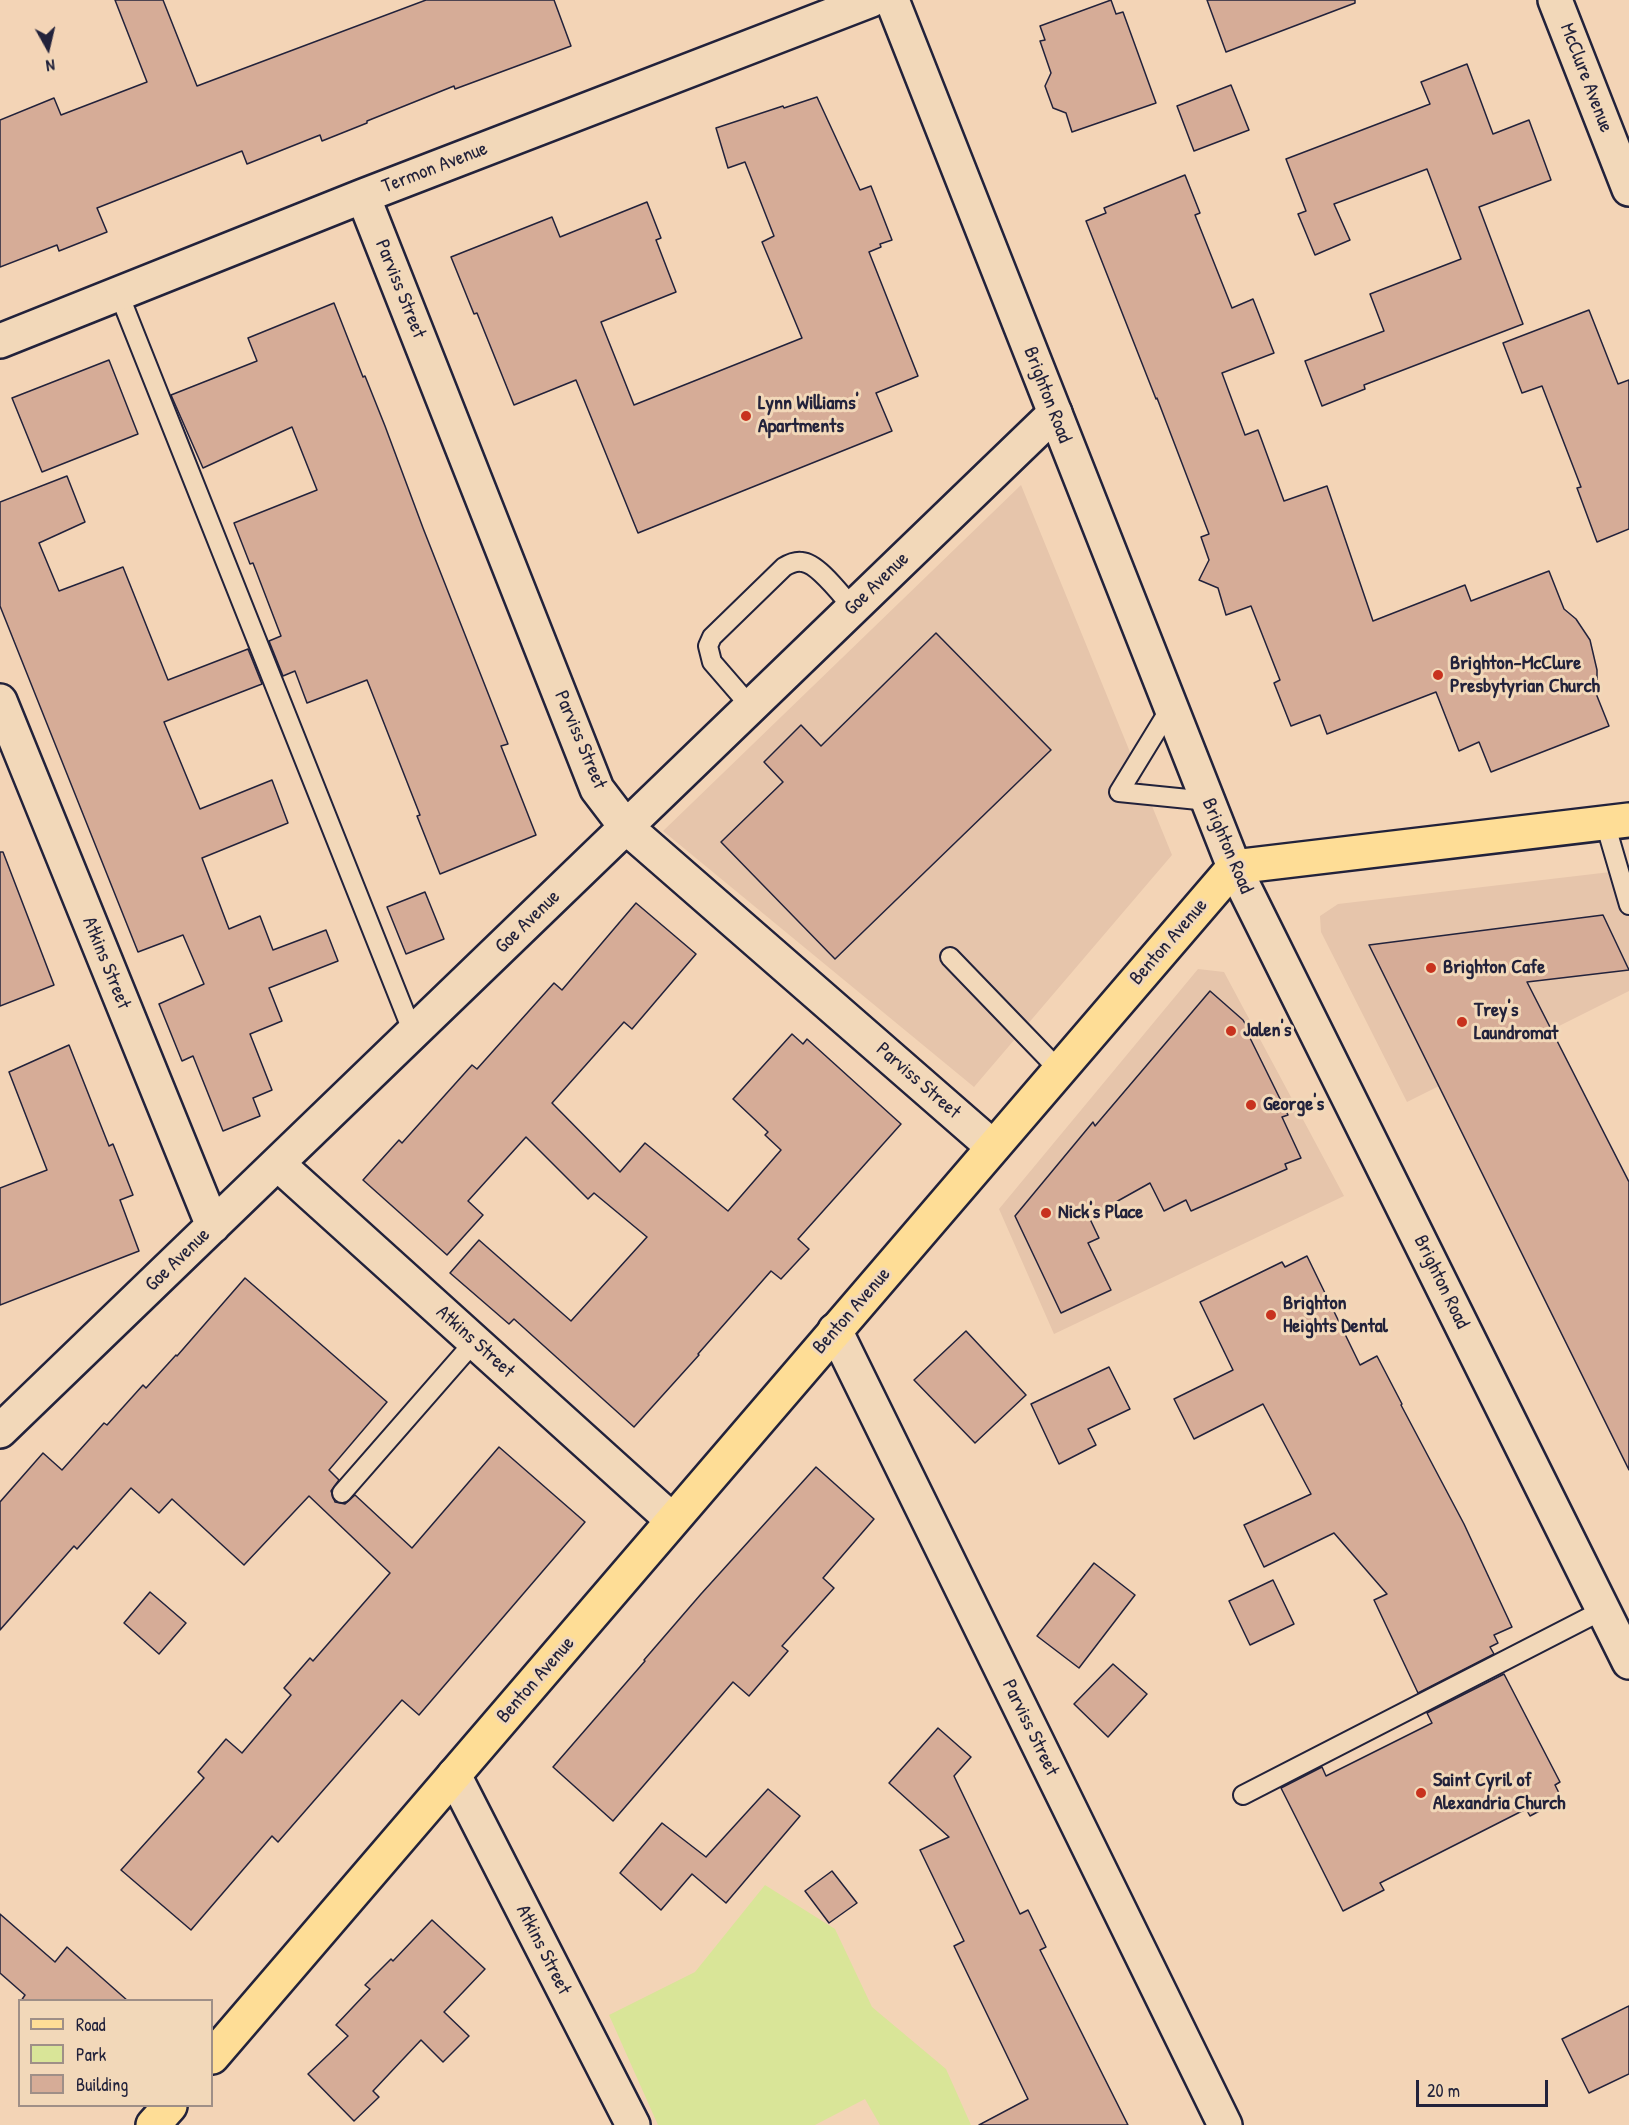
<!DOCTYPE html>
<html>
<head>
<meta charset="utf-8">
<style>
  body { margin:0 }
  #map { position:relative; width:1629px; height:2125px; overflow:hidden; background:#f3d4b6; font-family:"Patrick Hand",sans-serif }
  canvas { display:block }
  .legend { position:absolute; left:18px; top:1999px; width:195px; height:108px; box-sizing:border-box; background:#f2d8b9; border:2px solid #9f8f87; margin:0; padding:8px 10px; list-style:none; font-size:18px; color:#22223b }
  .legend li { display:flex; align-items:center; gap:12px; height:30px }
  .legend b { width:30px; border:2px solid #9f8f87 }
  .north { position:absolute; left:18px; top:18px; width:60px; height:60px; -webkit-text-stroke:4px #f2d8b9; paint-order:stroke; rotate:172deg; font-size:16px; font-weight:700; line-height:24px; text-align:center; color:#22223b }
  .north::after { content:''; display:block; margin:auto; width:21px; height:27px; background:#22223b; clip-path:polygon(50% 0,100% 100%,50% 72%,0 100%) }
  .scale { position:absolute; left:1416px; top:2080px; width:132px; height:27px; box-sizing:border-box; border:3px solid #22223b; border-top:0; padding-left:8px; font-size:18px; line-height:21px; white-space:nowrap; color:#22223b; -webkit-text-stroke:4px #f2d8b9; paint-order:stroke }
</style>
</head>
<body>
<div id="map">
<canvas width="1629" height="2125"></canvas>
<ul class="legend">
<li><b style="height:8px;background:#fedd96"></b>Road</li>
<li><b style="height:16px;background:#d9e598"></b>Park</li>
<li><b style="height:16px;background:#d6ac97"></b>Building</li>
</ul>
<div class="north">N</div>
<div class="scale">20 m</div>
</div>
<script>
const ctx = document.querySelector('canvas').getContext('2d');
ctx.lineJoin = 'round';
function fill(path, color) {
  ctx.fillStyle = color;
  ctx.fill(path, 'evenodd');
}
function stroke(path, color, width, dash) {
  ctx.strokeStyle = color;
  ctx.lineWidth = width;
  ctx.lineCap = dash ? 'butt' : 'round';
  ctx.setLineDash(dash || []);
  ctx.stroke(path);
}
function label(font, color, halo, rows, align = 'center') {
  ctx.font = font + ' "Patrick Hand",sans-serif';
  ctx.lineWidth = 6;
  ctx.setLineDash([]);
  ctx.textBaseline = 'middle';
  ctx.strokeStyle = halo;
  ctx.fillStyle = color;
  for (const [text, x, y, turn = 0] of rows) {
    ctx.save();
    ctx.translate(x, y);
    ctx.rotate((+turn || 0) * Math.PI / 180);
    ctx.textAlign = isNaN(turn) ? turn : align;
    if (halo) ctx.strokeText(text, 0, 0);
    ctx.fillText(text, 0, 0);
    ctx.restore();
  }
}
const built = new Path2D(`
  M 1021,485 L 1172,855 L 974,1087 L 663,831 Z
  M 1619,871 L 1629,905 L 1629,991 L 1407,1102 L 1321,932 L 1320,916 L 1338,904 Z
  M 1198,969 L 1224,972 L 1344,1196 L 1054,1334 L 999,1209 Z`);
const green = new Path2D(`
  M 765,1885 L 835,1929 L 872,2007 L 946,2069 L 971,2125 L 880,2125 L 865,2099 L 815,2125 L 658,2125 L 609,2015 L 695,1972 Z`);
const building = new Path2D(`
  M 115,0 L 163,0 L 197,86 L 426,0 L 554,0 L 571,46 L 455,89 L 454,86 L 367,121 L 367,123 L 322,141 L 320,135 L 247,164 L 242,151 L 97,208 L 107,232 L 59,251 L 57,245 L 0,267 L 0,120 L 54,98 L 61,115 L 147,82 Z
  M 1111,0 L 1116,14 L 1123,12 L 1156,103 L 1072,132 L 1066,113 L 1053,108 L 1045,86 L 1051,73 L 1040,41 L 1045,40 L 1040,26 Z
  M 1207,0 L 1355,0 L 1355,3 L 1226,52 Z
  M 1467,64 L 1493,134 L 1529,120 L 1551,180 L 1479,207 L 1523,324 L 1364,385 L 1365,389 L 1322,406 L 1305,361 L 1384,331 L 1370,294 L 1461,259 L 1427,169 L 1334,204 L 1350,240 L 1315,255 L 1298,214 L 1306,211 L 1286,159 L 1430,104 L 1421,82 Z
  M 1231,85 L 1249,130 L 1194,151 L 1177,106 Z
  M 817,97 L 860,190 L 871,186 L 892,240 L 880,244 L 881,247 L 869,252 L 918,376 L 876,393 L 892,431 L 638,533 L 576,380 L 514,405 L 477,313 L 474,314 L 451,257 L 552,217 L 560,237 L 647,202 L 661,238 L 656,240 L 676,292 L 601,322 L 634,405 L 802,338 L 762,242 L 774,236 L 745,162 L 728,168 L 716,128 L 783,106 L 784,108 Z
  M 1185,175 L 1200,213 L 1195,215 L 1232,308 L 1253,299 L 1274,353 L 1222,373 L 1245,435 L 1258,430 L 1284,501 L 1327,486 L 1373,621 L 1465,585 L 1471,601 L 1549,571 L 1564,609 L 1576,619 L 1590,640 L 1597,670 L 1597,696 L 1609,726 L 1491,772 L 1479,742 L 1459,751 L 1436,692 L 1327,734 L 1320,715 L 1291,726 L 1274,683 L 1280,680 L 1251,606 L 1226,615 L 1218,588 L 1199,580 L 1209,560 L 1201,537 L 1209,534 L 1157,398 L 1156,399 L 1086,221 L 1106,213 L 1104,208 Z
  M 334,303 L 363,377 L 365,376 L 385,426 L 423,528 L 508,744 L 501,746 L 536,835 L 440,874 L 417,816 L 420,815 L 367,680 L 307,703 L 295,671 L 283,676 L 269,641 L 281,636 L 253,563 L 250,564 L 234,523 L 317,490 L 292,427 L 203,468 L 171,395 L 257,361 L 248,338 Z
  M 1589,310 L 1618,384 L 1629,380 L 1629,529 L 1597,542 L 1577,488 L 1581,487 L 1542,386 L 1522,393 L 1503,343 Z
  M 109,360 L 138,434 L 42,472 L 12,398 Z
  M 67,476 L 85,522 L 39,543 L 59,591 L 123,567 L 168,680 L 248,649 L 262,684 L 164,722 L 200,809 L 272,780 L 288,823 L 202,858 L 229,929 L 260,916 L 273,950 L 326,930 L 338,961 L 269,988 L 282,1021 L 250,1034 L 272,1090 L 253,1098 L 260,1116 L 223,1131 L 193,1056 L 182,1061 L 159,1004 L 204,984 L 183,935 L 138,952 L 0,606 L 0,502 Z
  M 936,633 L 1051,750 L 835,959 L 721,842 L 783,782 L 764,762 L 801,725 L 821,746 Z
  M 0,852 L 3,852 L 54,985 L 0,1006 Z
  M 425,892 L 444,939 L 406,954 L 387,907 Z
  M 636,903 L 696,954 L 632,1029 L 624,1022 L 552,1103 L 620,1172 L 645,1143 L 728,1211 L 781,1150 L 765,1135 L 768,1132 L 733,1099 L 792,1034 L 803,1044 L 807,1039 L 901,1124 L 798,1239 L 809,1249 L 781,1279 L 771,1271 L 698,1354 L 699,1355 L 634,1427 L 514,1319 L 509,1324 L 450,1273 L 479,1240 L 571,1321 L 647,1237 L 594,1193 L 588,1199 L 526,1137 L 468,1201 L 483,1215 L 447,1255 L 363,1180 L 399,1140 L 402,1143 L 472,1065 L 477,1069 L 554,983 L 562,990 Z
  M 1603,915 L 1629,970 L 1527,982 L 1629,1182 L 1629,1470 L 1369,945 Z
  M 1210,991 L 1243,1020 L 1252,1036 L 1250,1038 L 1288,1115 L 1282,1117 L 1301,1158 L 1285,1164 L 1287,1169 L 1191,1211 L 1186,1200 L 1164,1211 L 1150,1183 L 1089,1217 L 1099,1238 L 1088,1243 L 1111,1290 L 1061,1313 L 1015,1216 L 1093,1122 L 1095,1126 Z
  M 69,1045 L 109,1146 L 113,1144 L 133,1195 L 120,1200 L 139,1251 L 0,1305 L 0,1188 L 47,1170 L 9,1072 Z
  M 1307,1256 L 1360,1365 L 1377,1356 L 1402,1404 L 1401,1405 L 1464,1524 L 1512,1627 L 1494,1635 L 1498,1643 L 1490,1647 L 1494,1654 L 1418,1693 L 1374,1600 L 1387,1594 L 1334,1533 L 1264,1567 L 1244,1525 L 1311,1494 L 1263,1404 L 1194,1439 L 1174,1399 L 1233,1370 L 1200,1302 L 1282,1262 L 1285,1267 Z
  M 245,1278 L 387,1402 L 329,1470 L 339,1480 L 331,1491 L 335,1502 L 345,1504 L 355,1495 L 412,1548 L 499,1447 L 585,1522 L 419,1715 L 402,1700 L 278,1842 L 272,1836 L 191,1930 L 121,1870 L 204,1778 L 198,1772 L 226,1739 L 242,1753 L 291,1695 L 284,1688 L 310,1658 L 313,1661 L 390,1573 L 309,1496 L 244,1565 L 172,1499 L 159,1513 L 131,1488 L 77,1549 L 74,1546 L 0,1630 L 0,1502 L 43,1453 L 62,1470 L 104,1423 L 107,1425 L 143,1385 L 146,1388 L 176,1355 L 177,1356 Z
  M 966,1331 L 1026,1395 L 975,1443 L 914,1380 Z
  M 1109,1367 L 1130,1409 L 1088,1429 L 1096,1445 L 1059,1464 L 1031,1404 Z
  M 816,1467 L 874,1519 L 823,1578 L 834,1588 L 782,1646 L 788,1651 L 749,1696 L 733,1682 L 613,1821 L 553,1767 L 645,1661 L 644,1660 L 701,1594 Z
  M 1094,1563 L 1135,1595 L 1079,1668 L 1037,1636 Z
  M 1273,1580 L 1294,1624 L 1250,1645 L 1229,1601 Z
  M 150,1592 L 186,1623 L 159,1654 L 124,1623 Z
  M 1113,1664 L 1147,1694 L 1108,1737 L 1074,1704 Z
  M 1504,1674 L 1560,1782 L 1555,1785 L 1562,1799 L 1530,1816 L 1526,1809 L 1380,1883 L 1384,1890 L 1343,1911 L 1281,1788 L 1322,1767 L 1326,1776 L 1432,1723 L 1427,1713 Z
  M 938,1728 L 971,1757 L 954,1776 L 1020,1914 L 1028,1910 L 1046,1947 L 1040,1950 L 1128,2125 L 979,2125 L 1028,2099 L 954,1946 L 964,1941 L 920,1850 L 949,1837 L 889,1783 Z
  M 768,1789 L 800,1816 L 726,1903 L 692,1874 L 661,1910 L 620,1873 L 662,1823 L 706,1857 Z
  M 832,1871 L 857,1903 L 829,1923 L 805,1891 Z
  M 0,1914 L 55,1962 L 67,1947 L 128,2001 L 21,2001 L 25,1995 L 0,1973 Z
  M 432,1920 L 485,1969 L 444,2012 L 469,2036 L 443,2062 L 421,2040 L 373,2091 L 379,2097 L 354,2121 L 308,2074 L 348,2036 L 336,2025 L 370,1989 L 365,1985 L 391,1959 L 393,1961 Z
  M 1629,2006 L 1629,2074 L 1589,2093 L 1562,2039 Z`);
const lane = new Path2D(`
  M 119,294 L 413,1033
  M 751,707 L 712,662 L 708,646 L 712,637 L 784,567 C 789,564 796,561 802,562 C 818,563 842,596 853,608
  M 1171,707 L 1119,792 L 1208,801
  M 1605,823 L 1629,905
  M 950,957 L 1059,1070
  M 342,1493 L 474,1342
  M 1243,1795 L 1603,1610`);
const street = new Path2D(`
  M 1555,0 L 1629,189
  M 363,196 L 597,789 L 626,827 L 993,1147
  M 0,341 L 363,196 L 871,0
  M 0,701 L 213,1226
  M 278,1164 L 672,1520
  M 835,1330 L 1225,2125
  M 0,1431 L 1055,413
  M 454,1775 L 633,2125`);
const secondary = new Path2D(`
  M 892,0 L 1234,867 L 1629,1662`);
const primary = new Path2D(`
  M 212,2057 L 1234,867 L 1629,820
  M 153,2125 L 170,2106`);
const markers = [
  [746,416,6,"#c8321e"],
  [1438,675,6,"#c8321e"],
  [1431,968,6,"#c8321e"],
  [1462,1022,6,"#c8321e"],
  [1231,1031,6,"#c8321e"],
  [1251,1105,6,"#c8321e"],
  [1046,1213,6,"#c8321e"],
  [1271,1315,6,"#c8321e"],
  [1421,1793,6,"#c8321e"]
];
const streetNames = [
  ["McClure Avenue",1586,78,69],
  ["Termon Avenue",435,168,-21],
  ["Parviss Street",400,289,68],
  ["Brighton Road",1047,395,69],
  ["Goe Avenue",877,584,-44],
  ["Parviss Street",580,740,67],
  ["Brighton Road",1227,846,67],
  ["Goe Avenue",528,922,-44],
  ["Benton Avenue",1169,942,-49],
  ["Atkins Street",106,963,68],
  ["Parviss Street",918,1081,41],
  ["Goe Avenue",178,1260,-44],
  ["Brighton Road",1441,1282,64],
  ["Benton Avenue",852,1311,-49],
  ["Atkins Street",475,1342,42],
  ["Benton Avenue",536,1680,-49],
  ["Parviss Street",1030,1728,64],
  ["Atkins Street",543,1950,63]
];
const poiNames = [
  ["Lynn Williams'",758,404],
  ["Apartments",758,427],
  ["Brighton-McClure",1450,664],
  ["Presbytyrian Church",1450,687],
  ["Brighton Cafe",1443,968],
  ["Trey's",1474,1011],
  ["Laundromat",1474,1034],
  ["Jalen's",1243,1031],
  ["George's",1263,1105],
  ["Nick's Place",1058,1213],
  ["Brighton",1283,1304],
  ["Heights Dental",1283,1327],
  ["Saint Cyril of",1433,1781],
  ["Alexandria Church",1433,1804]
];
fill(built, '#e6c5ab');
fill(green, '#d9e598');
fill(building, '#d6ac97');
stroke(building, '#22223b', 1.5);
stroke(lane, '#22223b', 22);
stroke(street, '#22223b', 38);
stroke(secondary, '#22223b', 38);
stroke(primary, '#22223b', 38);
stroke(lane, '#f2d8b9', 18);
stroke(street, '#f2d8b9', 33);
stroke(secondary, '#f2d8b9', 33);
stroke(primary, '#fedd96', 33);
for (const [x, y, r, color] of markers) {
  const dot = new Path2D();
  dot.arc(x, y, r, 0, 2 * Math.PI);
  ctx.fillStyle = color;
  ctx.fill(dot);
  stroke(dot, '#f2d8b9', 2);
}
label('20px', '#22223b', '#f2d8b9', streetNames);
label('bold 20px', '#22223b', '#f2d8b9', poiNames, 'left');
</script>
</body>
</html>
